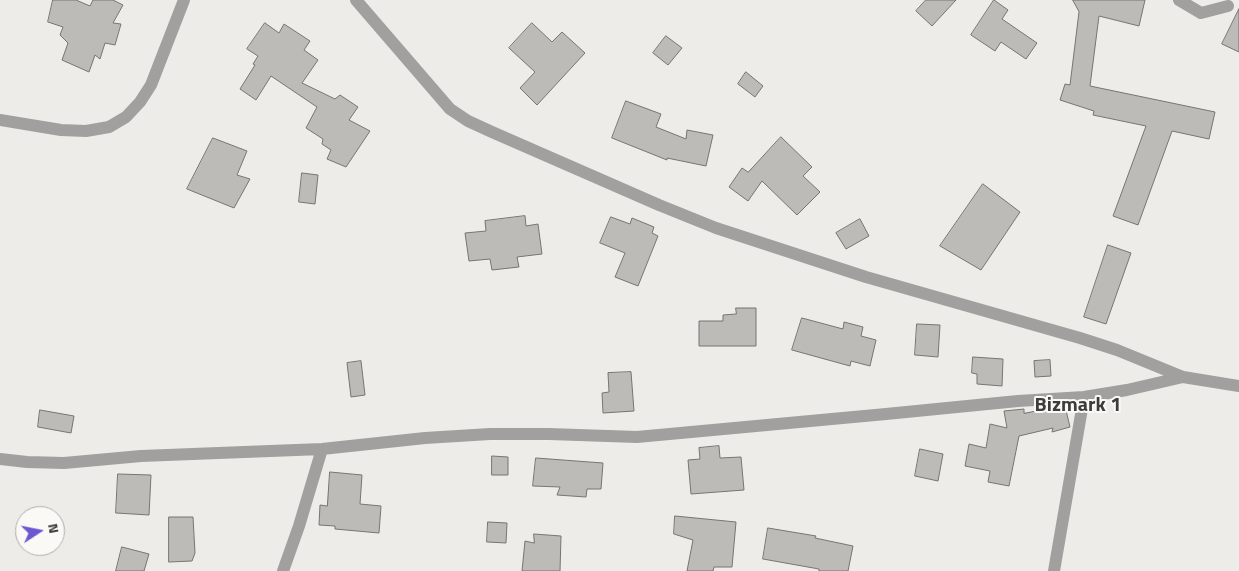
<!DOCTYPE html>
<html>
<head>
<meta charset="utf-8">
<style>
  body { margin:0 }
  #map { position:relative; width:1239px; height:571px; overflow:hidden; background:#eeece9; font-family:"Titillium Web",sans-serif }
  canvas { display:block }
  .north { position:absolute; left:15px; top:506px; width:50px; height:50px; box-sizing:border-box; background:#fbf9f6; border:1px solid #afadab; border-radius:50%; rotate:79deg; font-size:14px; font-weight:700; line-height:20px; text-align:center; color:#3d3c3b }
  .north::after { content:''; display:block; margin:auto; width:18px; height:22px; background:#6a58d2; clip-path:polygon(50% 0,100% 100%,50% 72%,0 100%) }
</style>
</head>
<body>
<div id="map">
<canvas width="1239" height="571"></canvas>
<div class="north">N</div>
</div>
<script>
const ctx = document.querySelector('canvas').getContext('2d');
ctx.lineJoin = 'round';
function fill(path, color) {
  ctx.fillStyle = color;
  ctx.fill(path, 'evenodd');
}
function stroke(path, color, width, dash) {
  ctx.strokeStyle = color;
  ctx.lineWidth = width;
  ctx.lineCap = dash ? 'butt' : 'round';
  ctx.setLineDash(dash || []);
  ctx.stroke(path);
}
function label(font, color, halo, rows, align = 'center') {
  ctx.font = font + ' "Titillium Web",sans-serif';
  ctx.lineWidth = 4;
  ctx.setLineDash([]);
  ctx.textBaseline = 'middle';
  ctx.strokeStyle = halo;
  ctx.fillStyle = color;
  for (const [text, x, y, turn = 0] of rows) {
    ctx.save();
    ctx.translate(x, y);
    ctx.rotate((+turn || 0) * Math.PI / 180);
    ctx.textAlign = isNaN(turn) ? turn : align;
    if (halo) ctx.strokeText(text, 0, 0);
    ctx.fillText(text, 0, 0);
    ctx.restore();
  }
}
const building = new Path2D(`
  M 53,0 L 76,0 L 90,6 L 93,0 L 113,0 L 123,5 L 113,23 L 121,24 L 115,45 L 105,43 L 100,59 L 95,55 L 89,72 L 62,60 L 68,43 L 60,35 L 63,27 L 48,22 Z
  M 926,0 L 956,0 L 932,26 L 916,11 Z
  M 994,0 L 1008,10 L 1002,19 L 1037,43 L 1026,59 L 1001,42 L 995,51 L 971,35 Z
  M 1073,0 L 1145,0 L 1139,26 L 1099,16 L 1090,86 L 1215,112 L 1209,139 L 1172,131 L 1138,225 L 1113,216 L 1146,126 L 1093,115 L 1094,111 L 1060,100 L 1065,84 L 1070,85 L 1079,12 Z
  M 1239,9 L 1239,52 L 1222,44 Z
  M 265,23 L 279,33 L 284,24 L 310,41 L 304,50 L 318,60 L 302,83 L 335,99 L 340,95 L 358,107 L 349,120 L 370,131 L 346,167 L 327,159 L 331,150 L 322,144 L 323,139 L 306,128 L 317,107 L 271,76 L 256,100 L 240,89 L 255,65 L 253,64 L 258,56 L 247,49 Z
  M 532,23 L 552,42 L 562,32 L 585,53 L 537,105 L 520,88 L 535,72 L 509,48 Z
  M 666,36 L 682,48 L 668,65 L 653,53 Z
  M 746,72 L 763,86 L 755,97 L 738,84 Z
  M 626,101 L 661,114 L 656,127 L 686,139 L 687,130 L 713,135 L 706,166 L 667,158 L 667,160 L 612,138 Z
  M 781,137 L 812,167 L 803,176 L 820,192 L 797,215 L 762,181 L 748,201 L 729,187 L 742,168 L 748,172 Z
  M 213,138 L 247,151 L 237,175 L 250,179 L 234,208 L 187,189 Z
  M 302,173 L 318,175 L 315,204 L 299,202 Z
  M 983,184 L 1020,212 L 981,270 L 940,246 Z
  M 525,216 L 526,226 L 538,224 L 542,254 L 517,257 L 519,267 L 492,270 L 490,259 L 469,261 L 465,233 L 486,231 L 485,221 Z
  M 611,217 L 630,224 L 632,218 L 654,227 L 652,233 L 658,236 L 638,286 L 615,277 L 625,253 L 600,243 Z
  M 860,219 L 869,236 L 846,249 L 836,233 Z
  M 1108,245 L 1131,253 L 1106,324 L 1084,317 Z
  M 736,308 L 756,308 L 756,346 L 699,346 L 699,321 L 723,321 L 723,315 L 736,314 Z
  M 802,318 L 843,329 L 844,322 L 863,327 L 861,336 L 876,340 L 870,366 L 851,361 L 850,366 L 792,350 Z
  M 917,324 L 940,325 L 938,357 L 915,355 Z
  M 973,357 L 1003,359 L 1002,386 L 977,384 L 977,374 L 972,373 Z
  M 1050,360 L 1051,376 L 1035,377 L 1034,361 Z
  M 361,361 L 365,395 L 351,397 L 347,363 Z
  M 631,372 L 634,411 L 603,413 L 602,393 L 609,392 L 608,373 Z
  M 1065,406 L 1070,427 L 1052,432 L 1053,428 L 1019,436 L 1009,486 L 988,482 L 990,471 L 965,466 L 969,444 L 986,448 L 990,424 L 1007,428 L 1004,411 L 1024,409 L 1024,413 Z
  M 40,410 L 74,416 L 71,433 L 38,427 Z
  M 719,446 L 720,458 L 741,457 L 744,490 L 691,494 L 688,460 L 700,459 L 699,448 Z
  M 920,449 L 943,454 L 938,481 L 915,476 Z
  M 492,456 L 508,457 L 508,475 L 492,475 Z
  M 536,458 L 603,463 L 601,489 L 587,489 L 586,497 L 557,495 L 560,487 L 533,486 Z
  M 330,472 L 362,475 L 360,504 L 381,506 L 379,533 L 335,529 L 335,526 L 319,525 L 320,505 L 327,506 Z
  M 118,474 L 151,475 L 149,515 L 116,513 Z
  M 675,516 L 736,522 L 732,567 L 714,567 L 713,571 L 687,571 L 693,540 L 674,534 Z
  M 169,517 L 193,517 L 195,553 L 192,561 L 169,562 Z
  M 488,522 L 507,523 L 506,543 L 487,542 Z
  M 768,528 L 816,536 L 815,538 L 853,546 L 848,571 L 819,571 L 819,569 L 763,559 Z
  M 534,534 L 561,536 L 560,571 L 522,571 L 525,541 L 534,543 Z
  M 122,547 L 149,554 L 144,571 L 116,571 Z`);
const minor = new Path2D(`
  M 356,0 L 450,109 L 468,121 L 492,132 L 659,205 L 716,228 L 866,277 L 1080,338 L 1117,350 L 1183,377 L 1239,386
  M 1179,0 L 1201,13 L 1228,6
  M 0,120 L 61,130 L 86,131 L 109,127 L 126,117 L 140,102 L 151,85 L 184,0
  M 0,459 L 27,462 L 64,463 L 141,456 L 322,449 L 425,438 L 490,434 L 549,434 L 637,437 L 886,414 L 1018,401 L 1084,397 L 1127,390 L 1183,377
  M 283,571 L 299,526 L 322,449
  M 1054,571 L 1084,397`);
const quarterNames = [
  ["Bizmark 1",1078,406]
];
fill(building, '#bcbbb8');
stroke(building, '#767572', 1);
stroke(minor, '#a1a09f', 12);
label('bold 20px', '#3d3c3b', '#fbf9f6', quarterNames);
</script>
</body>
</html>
